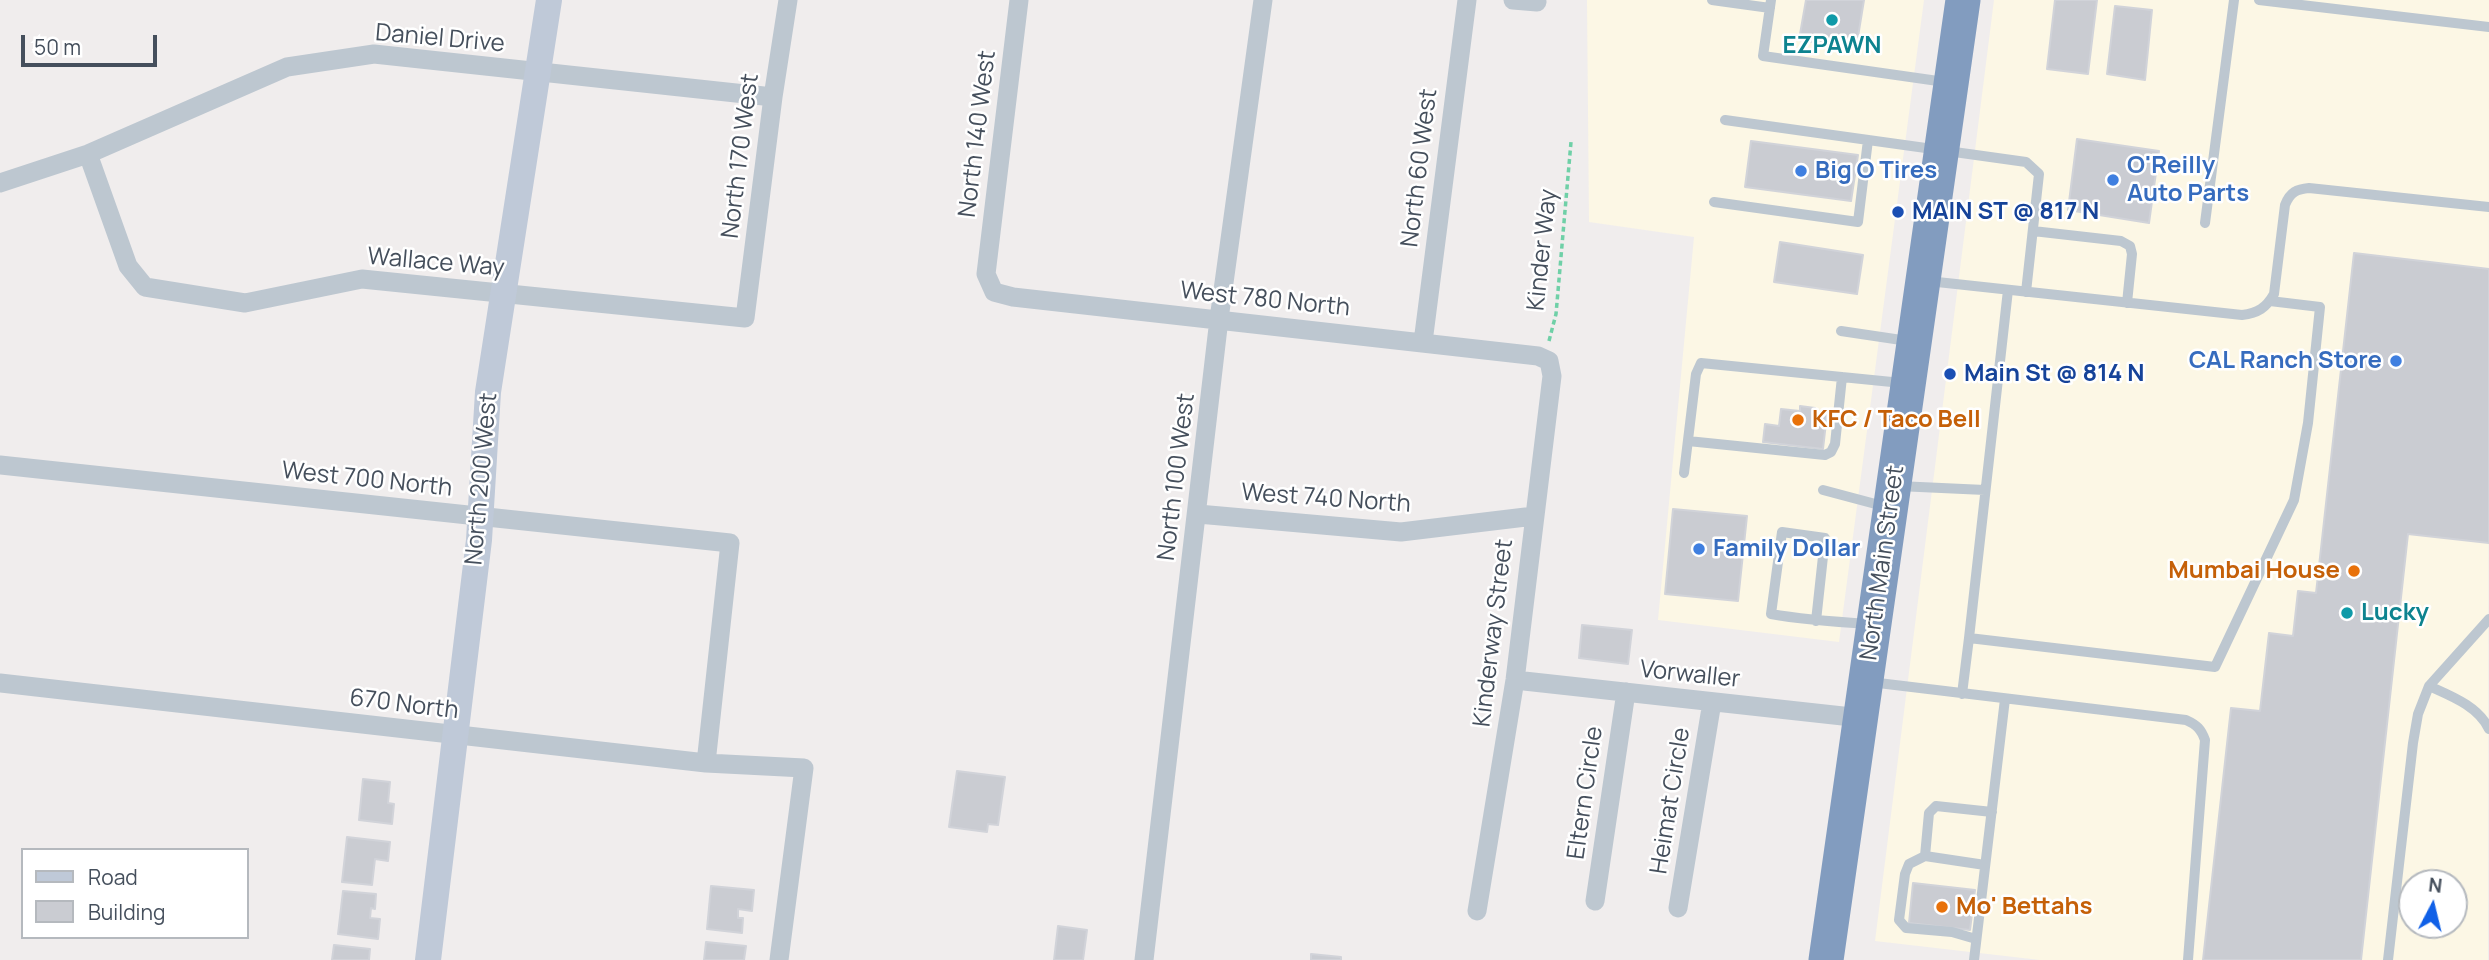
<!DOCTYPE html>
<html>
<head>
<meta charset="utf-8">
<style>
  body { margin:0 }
  #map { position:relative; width:2489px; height:960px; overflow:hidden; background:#f0eded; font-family:Manrope,sans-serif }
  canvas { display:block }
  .legend { position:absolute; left:21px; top:848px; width:228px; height:91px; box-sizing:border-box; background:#fff; border:2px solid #b5b9be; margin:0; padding:9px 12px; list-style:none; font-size:21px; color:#454f5c }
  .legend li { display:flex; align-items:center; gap:14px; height:35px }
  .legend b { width:35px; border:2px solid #b5b9be }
  .north { position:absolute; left:2398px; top:869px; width:70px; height:70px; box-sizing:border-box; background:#fff; border:2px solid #b5b9be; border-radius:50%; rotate:7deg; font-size:19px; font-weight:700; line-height:28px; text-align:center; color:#454f5c }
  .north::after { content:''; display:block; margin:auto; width:24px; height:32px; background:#1060e7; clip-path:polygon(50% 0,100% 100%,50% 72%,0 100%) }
  .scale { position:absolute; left:21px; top:35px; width:136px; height:32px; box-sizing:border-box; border:4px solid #454f5c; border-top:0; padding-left:9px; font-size:21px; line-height:24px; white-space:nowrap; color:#454f5c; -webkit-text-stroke:5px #fff; paint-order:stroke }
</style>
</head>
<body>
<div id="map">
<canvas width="2489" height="960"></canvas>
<ul class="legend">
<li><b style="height:9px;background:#bfc9d8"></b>Road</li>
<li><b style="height:19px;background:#caccd2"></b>Building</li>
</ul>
<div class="north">N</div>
<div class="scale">50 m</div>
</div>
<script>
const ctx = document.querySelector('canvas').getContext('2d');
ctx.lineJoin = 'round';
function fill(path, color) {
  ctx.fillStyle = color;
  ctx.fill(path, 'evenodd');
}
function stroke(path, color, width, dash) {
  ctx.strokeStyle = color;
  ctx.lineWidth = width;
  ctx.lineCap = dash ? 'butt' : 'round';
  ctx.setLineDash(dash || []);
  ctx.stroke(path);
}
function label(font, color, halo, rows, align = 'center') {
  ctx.font = font + ' Manrope,sans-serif';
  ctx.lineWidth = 5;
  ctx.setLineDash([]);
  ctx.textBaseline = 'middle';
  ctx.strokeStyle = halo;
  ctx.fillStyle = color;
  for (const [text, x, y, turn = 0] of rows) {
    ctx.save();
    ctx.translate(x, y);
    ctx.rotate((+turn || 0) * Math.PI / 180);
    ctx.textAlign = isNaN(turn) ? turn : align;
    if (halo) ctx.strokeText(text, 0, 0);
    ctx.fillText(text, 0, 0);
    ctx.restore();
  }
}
const commercial = new Path2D(`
  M 1587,0 L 1924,0 L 1839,642 L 1658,620 L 1694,237 L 1589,222 Z
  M 1994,0 L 2489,0 L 2488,960 L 2040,960 L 1875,941 ZM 2412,883 L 2454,883 L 2454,925 L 2412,925 Z`);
const building = new Path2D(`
  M 1806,0 L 1864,0 L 1856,49 L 1799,40 Z
  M 2055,0 L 2097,0 L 2088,74 L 2047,69 Z
  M 2115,6 L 2152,10 L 2145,80 L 2107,74 Z
  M 2077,139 L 2159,151 L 2149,223 L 2068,210 Z
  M 1751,141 L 1858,155 L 1851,201 L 1745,187 Z
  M 1780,242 L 1863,255 L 1857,294 L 1774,282 Z
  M 2354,253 L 2489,269 L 2489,543 L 2408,534 L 2361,960 L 2203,960 L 2231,708 L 2260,711 L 2269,633 L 2293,636 L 2298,591 L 2316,593 Z
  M 1800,406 L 1815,408 L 1815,413 L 1827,414 L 1823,449 L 1763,442 L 1765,424 L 1779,426 L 1781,409 L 1800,411 Z
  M 1673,509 L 1747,516 L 1738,601 L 1665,594 Z
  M 1582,625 L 1632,630 L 1628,664 L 1579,658 Z
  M 957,771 L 1005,777 L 998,825 L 988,824 L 987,832 L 949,827 Z
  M 363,779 L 390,782 L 388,803 L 394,804 L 392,824 L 359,820 Z
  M 347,837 L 390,842 L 388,861 L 375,859 L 372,885 L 342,882 Z
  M 1913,883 L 1975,890 L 1970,930 L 1909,923 Z
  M 711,886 L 754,890 L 752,911 L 738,909 L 738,918 L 743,918 L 742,933 L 707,929 Z
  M 343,891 L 376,894 L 375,909 L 371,908 L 370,918 L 380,919 L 378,939 L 338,934 Z
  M 1058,926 L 1087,930 L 1083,960 L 1054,960 Z
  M 706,942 L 746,946 L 744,960 L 704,960 Z
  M 334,945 L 370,949 L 369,960 L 332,960 Z
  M 1311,954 L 1341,957 L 1341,960 L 1311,960 Z`);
const path = new Path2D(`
  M 1549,341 L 1556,314 L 1571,142`);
const lane = new Path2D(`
  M 1712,0 L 1770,8
  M 1771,0 L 1763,56 L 1945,82
  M 2259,0 L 2489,27
  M 1725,120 L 2026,162 L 2039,174 L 2026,292
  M 1714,202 L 1858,222 L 1868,140
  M 2205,223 L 2234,0
  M 2033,231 L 2121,241 L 2130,246 L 2132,254 L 2127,303
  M 1928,281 L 2242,315 C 2258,313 2266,308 2274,294 L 2285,205 C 2290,192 2297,189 2309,188 L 2489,207
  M 2008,290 L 1969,638 L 2215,667 L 2294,500 L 2308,423 L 2320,307 L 2270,301
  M 1841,331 L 1908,341
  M 1688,441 L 1825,455 L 1831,452 L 1835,444 L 1842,377
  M 1684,473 L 1696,374 L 1701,363 L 1902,383
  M 1898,486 L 1985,490
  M 1823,490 L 1883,506
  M 1816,621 L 1825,538 L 1782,532 L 1771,614 C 1804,620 1837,622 1870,624
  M 1870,682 L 2186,720 C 2197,725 2201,729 2205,740 L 2188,960
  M 2429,686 C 2451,696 2478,706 2489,729
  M 1962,694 L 1969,638
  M 1925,856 L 1929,813 L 1936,806 L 1992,812
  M 1976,939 L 1952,932 L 1906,928 L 1899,920 L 1905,874 L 1909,864 L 1925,856 L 1985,865
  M 1974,960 L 2005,699
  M 2388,960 L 2413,743 L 2418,714 L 2429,686 L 2489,619`);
const street = new Path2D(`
  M 1019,0 L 986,274 L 994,292 L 1013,297 L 1538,356 L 1549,361 L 1552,376 L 1515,680 L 1477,911
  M 1513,0 L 1537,2
  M 88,154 L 128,266 L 145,287 L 245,303 L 362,279 L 745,318 L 773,97 L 788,0
  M 0,183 L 88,154 L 287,67 L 374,54 L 773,97
  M 1423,342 L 1467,0
  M 0,465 L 730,543 L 706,763
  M 1198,514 L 1401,532 L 1534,516
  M 1515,680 L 1861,718
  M 0,683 L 706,763 L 804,768 L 779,960
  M 1595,901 L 1626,692
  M 1678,908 L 1712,702
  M 1144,960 L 1219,319 L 1263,0`);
const secondary = new Path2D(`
  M 428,960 L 479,540 L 488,392 L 549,0`);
const highway = new Path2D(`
  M 1826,960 L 1963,0`);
const markers = [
  [1832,20,7,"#0f9aa8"],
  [1801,171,7,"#3f7fe0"],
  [2113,180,7,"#3f7fe0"],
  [1898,212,7,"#1a4fb4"],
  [2396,361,7,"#3f7fe0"],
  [1950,374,7,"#1a4fb4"],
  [1798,420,7,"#e8710a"],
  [1699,549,7,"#3f7fe0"],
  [2354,571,7,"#e8710a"],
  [2347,613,7,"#0f9aa8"],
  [1942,907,7,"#e8710a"]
];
const streetNames = [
  ["Daniel Drive",440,39,5],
  ["North 140 West",978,134,-83],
  ["North 170 West",741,156,-83],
  ["North 60 West",1420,168,-83],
  ["Kinder Way",1543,250,-84],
  ["Wallace Way",436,263,5],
  ["West 780 North",1265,300,6],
  ["North 100 West",1177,477,-83],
  ["North 200 West",482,479,-85],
  ["West 700 North",367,480,6],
  ["West 740 North",1326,499,4],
  ["North Main Street",1883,563,-82],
  ["Kinderway Street",1494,633,-83],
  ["Vorwaller",1690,675,6],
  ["670 North",404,705,7],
  ["Eltern Circle",1586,793,-82],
  ["Heimat Circle",1671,801,-81]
];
const cultureNames = [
  ["EZPAWN",1832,46],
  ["Lucky",2361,613,"left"]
];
const shopNames = [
  ["O'Reilly",2127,166],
  ["Auto Parts",2127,194],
  ["Big O Tires",1815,171],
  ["CAL Ranch Store",2382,361,"right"],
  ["Family Dollar",1713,549]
];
const transitNames = [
  ["MAIN ST @ 817 N",1912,212],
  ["Main St @ 814 N",1964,374]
];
const foodNames = [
  ["KFC / Taco Bell",1812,420],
  ["Mumbai House",2340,571,"right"],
  ["Mo' Bettahs",1956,907]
];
fill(commercial, '#fcf7e5');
fill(building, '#caccd2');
stroke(building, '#d1d3d9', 2);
stroke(path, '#6fd0a7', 3.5, [5, 3.5]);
stroke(lane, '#bdc7d0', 10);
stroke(street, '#bdc7d0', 19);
stroke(secondary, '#bfc9d8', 26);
stroke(highway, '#829cbf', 35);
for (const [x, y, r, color] of markers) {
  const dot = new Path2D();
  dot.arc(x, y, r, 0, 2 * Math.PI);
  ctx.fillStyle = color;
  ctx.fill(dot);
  stroke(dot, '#fff', 2.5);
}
label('24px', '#454f5c', '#fff', streetNames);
label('bold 24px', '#0d838f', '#fff', cultureNames);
label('bold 24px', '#366cbe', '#fff', shopNames, 'left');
label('bold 24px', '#164399', '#fff', transitNames, 'left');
label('bold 24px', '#c56008', '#fff', foodNames, 'left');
</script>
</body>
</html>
